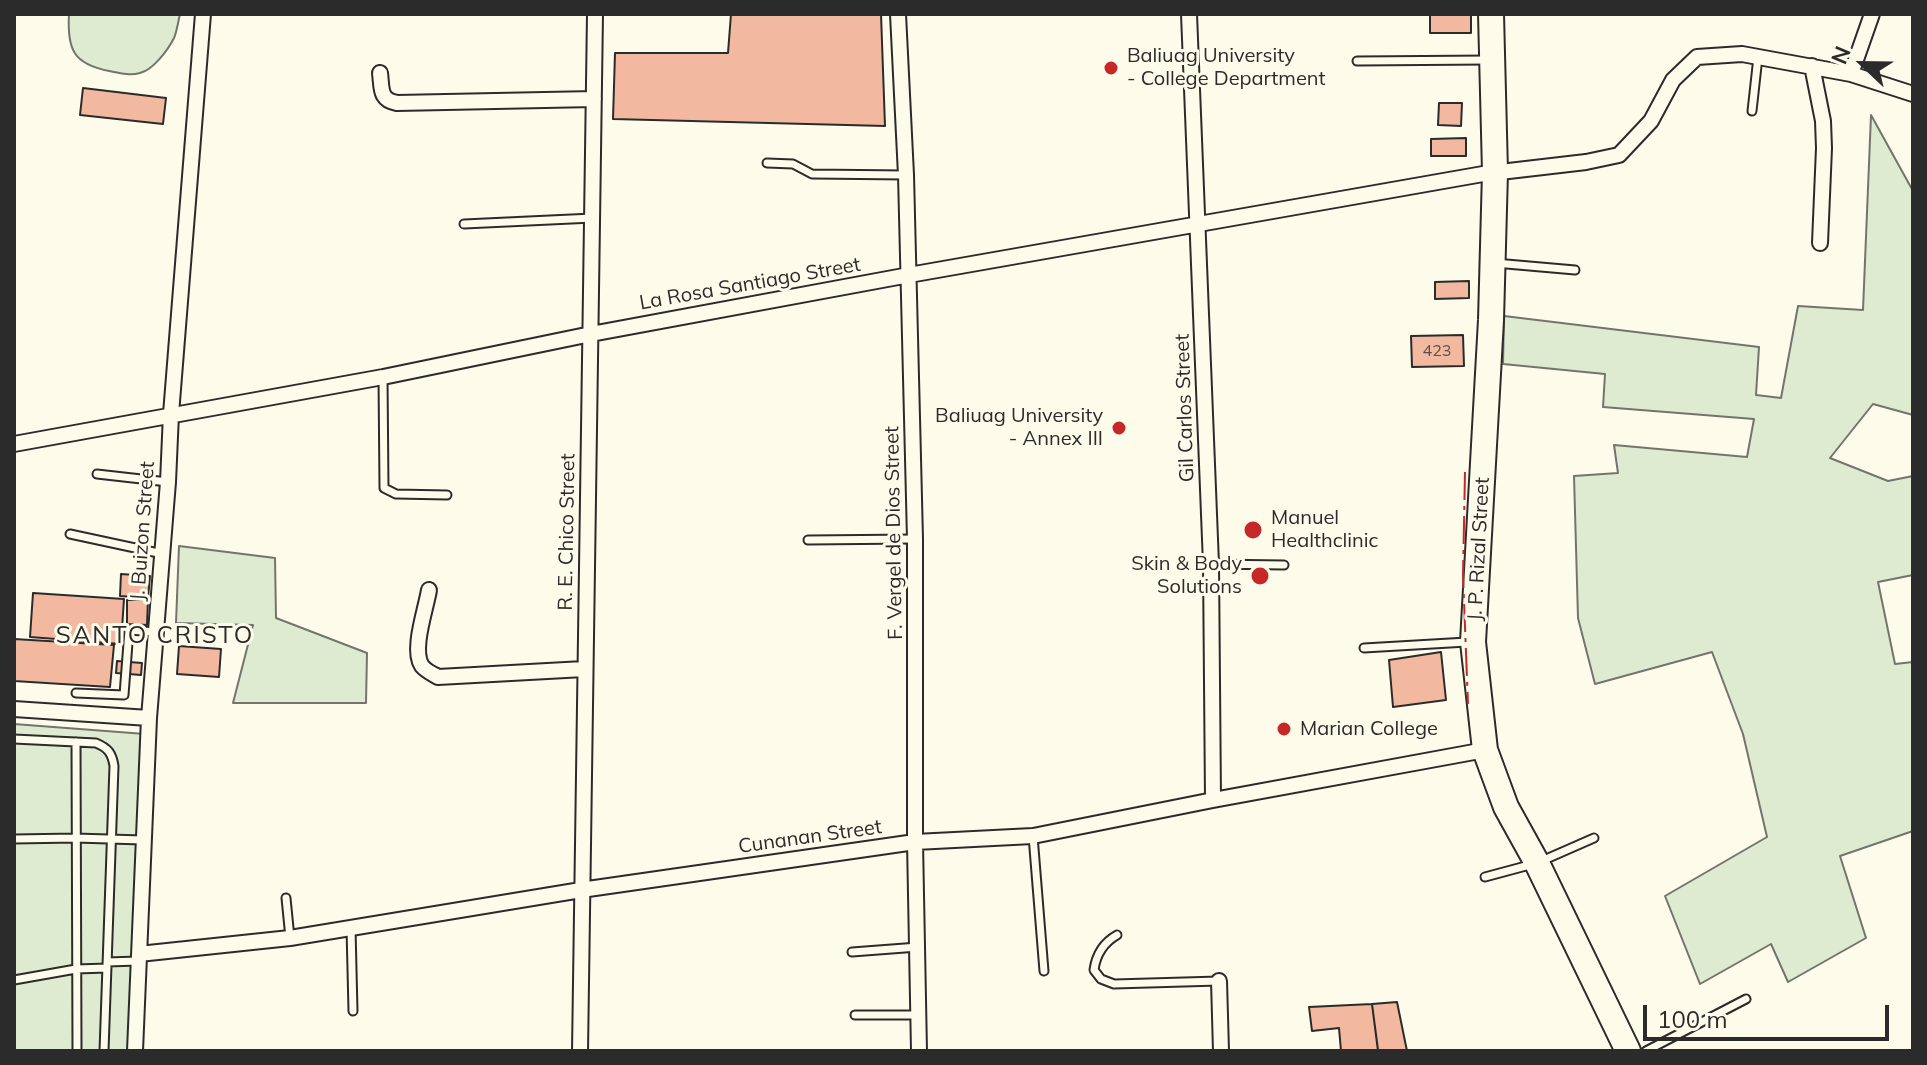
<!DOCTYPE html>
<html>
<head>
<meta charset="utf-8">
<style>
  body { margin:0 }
  #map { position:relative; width:1927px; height:1065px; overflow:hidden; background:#fdfbea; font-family:Mulish,sans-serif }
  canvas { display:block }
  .frame { position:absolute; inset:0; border:16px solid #2b2b2b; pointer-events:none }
  .north { position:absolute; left:1823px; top:24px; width:80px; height:80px; -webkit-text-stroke:6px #fdfbea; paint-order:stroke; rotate:292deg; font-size:22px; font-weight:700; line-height:32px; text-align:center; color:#2b2b2b }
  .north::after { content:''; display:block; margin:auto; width:28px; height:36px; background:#2b2b2b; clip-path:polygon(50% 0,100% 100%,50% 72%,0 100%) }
  .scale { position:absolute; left:1643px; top:1005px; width:246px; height:36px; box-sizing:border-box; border:4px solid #2b2b2b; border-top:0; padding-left:10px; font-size:24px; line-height:28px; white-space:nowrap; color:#2b2b2b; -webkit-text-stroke:6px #fdfbea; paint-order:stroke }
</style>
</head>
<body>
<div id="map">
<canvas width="1927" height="1065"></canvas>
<div class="frame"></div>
<div class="north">N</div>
<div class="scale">100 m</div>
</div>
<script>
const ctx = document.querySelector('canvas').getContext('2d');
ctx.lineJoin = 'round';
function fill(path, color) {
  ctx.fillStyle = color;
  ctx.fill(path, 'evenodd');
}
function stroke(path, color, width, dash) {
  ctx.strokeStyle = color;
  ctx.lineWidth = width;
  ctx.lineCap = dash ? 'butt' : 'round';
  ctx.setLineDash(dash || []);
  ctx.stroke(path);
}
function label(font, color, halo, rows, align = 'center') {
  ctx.font = font + ' Mulish,sans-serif';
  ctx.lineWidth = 6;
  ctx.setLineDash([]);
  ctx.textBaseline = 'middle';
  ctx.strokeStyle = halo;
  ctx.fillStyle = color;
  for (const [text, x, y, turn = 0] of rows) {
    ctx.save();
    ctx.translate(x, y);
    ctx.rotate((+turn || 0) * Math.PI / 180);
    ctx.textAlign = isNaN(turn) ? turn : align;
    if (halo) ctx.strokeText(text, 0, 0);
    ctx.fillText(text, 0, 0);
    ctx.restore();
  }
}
const green = new Path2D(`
  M 69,14 L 180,14 C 178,22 177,31 174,38 C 168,50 153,70 140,73 C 130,76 119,73 109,71 C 73,64 67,49 69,14 Z
  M 1871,115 L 1913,191 L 1913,415 L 1873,404 L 1830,458 L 1888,481 L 1913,476 L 1913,575 L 1878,582 L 1895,664 L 1913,662 L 1913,831 L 1840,856 L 1866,938 L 1788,982 L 1771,944 L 1700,984 L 1665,896 L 1767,837 L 1743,734 L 1712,652 L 1595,684 L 1578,618 L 1574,476 L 1618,473 L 1614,445 L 1747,457 L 1754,419 L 1603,407 L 1605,374 L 1503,364 L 1504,316 L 1759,347 L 1756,395 L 1781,398 L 1798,306 L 1863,310 Z
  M 179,546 L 275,558 L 276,618 L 367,653 L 366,703 L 233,703 L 253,625 L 176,623 Z
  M 14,724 L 145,734 L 128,1051 L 14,1051 Z`);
const building = new Path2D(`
  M 731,14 L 881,14 L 885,126 L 613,119 L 615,53 L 728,53 Z
  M 1430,14 L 1471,14 L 1471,33 L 1430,33 Z
  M 83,88 L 166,98 L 163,124 L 80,115 Z
  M 1439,103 L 1462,103 L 1461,126 L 1438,125 Z
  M 1466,138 L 1466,156 L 1431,156 L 1431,139 Z
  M 1469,281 L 1469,298 L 1435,299 L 1435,282 Z
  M 1463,335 L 1464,366 L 1412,367 L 1411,336 Z
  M 121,574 L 150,576 L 148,598 L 120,596 Z
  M 33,593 L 124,599 L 121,644 L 30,637 Z
  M 127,600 L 148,600 L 147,625 L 127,624 Z
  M 14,639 L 114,645 L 110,687 L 14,681 Z
  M 179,646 L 221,649 L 219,677 L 177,674 Z
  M 1441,652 L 1446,700 L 1393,707 L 1389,660 Z
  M 117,661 L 142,663 L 141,675 L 116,673 Z
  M 1397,1002 L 1407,1051 L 1378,1051 L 1372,1004 Z
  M 1372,1004 L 1378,1050 L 1341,1051 L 1339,1028 L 1312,1031 L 1309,1007 Z`);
const lane = new Path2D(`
  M 1357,61 L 1489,60
  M 1752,111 L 1758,57
  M 767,163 L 793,164 L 812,174 L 906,175
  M 464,224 L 593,218
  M 1495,263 L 1575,270
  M 383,377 L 384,488 L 396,494 L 447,495
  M 97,474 L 168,482
  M 70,534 L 163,554
  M 808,540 L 915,539
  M 1211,564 L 1284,565
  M 1364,648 L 1467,642
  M 76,693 L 124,695 L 129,630 L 156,632
  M 14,739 L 96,743 C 108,748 112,753 114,766 L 104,1051
  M 76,742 L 77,1051
  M 1033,836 L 1044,971
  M 14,839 L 75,838 L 143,840
  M 1485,877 L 1537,863 L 1594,838
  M 286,898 L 290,938
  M 351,928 L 353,1011
  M 1117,935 C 1103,943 1096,955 1094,970 L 1101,979 L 1114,984 L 1219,981
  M 852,952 L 918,947
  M 107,962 L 138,961
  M 14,980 L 76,969 L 107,968
  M 855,1015 L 918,1015
  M 1646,1051 L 1746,999`);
const street = new Path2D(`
  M 898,14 L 906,175 L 915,539 L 915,842 L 919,1051
  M 1189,14 L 1211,564 L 1213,800
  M 1812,66 L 1823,121 L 1824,148 L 1820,243
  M 380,73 C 382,88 379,100 397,103 L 594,99
  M 1851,74 L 1872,14
  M 14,444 L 383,377 L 591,334 L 909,275 L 1483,174 L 1586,162 L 1619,155 L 1651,121 L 1673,80 L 1697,57 L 1742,54 L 1851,74 L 1913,94
  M 429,590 C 426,609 411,650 422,666 C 426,671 433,674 438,677 L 584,669
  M 14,709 L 149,718
  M 139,954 L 290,938 L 581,890 L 915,842 L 1033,836 L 1213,800 L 1485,750
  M 1219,981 L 1221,1051
  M 135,1051 L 149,718 L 168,482 L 171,414 L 203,14
  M 580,1051 L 595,14`);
const primary = new Path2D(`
  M 1491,14 L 1495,172 L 1491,320 L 1473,642 L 1485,750 L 1506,807 L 1537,863 L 1628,1051`);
const power = new Path2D(`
  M 1465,472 L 1463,575 L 1468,704`);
const markers = [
  [1111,68,8,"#c62828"],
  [1119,428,8,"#c62828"],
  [1253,530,10,"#c62828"],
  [1260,576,10,"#c62828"],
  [1284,729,8,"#c62828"]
];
const numberNames = [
  ["423",1437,351]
];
const poiNames = [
  ["Baliuag University",1127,56],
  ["- College Department",1127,79],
  ["Baliuag University",1103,416,"right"],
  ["- Annex III",1103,439,"right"],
  ["Manuel",1271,518],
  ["Healthclinic",1271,541],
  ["Skin & Body",1242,564,"right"],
  ["Solutions",1242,587,"right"],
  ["Marian College",1300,729]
];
const streetNames = [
  ["La Rosa Santiago Street",750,284,-10],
  ["Gil Carlos Street",1185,408,-92],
  ["J. Buizon Street",143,531,-86],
  ["R. E. Chico Street",567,532,-89],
  ["F. Vergel de Dios Street",894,533,-91],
  ["J. P. Rizal Street",1479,549,-87],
  ["Cunanan Street",810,837,-8]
];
const quarterNames = [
  ["SANTO CRISTO",155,636]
];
fill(green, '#deebd1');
stroke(green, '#74746e', 2);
fill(building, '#f2b8a0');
stroke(building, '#2b2b2b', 2);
stroke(lane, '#2b2b2b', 11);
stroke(street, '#2b2b2b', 18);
stroke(primary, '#2b2b2b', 28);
stroke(lane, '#fdfbea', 7);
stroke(street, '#fdfbea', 14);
stroke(primary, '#fdfbea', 24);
stroke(power, '#c62828', 2, [28, 6, 4, 6]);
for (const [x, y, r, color] of markers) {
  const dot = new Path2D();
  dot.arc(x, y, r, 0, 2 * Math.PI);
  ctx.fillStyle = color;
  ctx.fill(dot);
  stroke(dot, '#fdfbea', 3);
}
label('16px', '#5d4e48', null, numberNames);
label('20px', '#2b2b2b', '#fdfbea', poiNames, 'left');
label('20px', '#2b2b2b', '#fdfbea', streetNames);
ctx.letterSpacing = '2px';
label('24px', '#2b2b2b', '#fdfbea', quarterNames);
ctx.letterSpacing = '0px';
</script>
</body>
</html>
